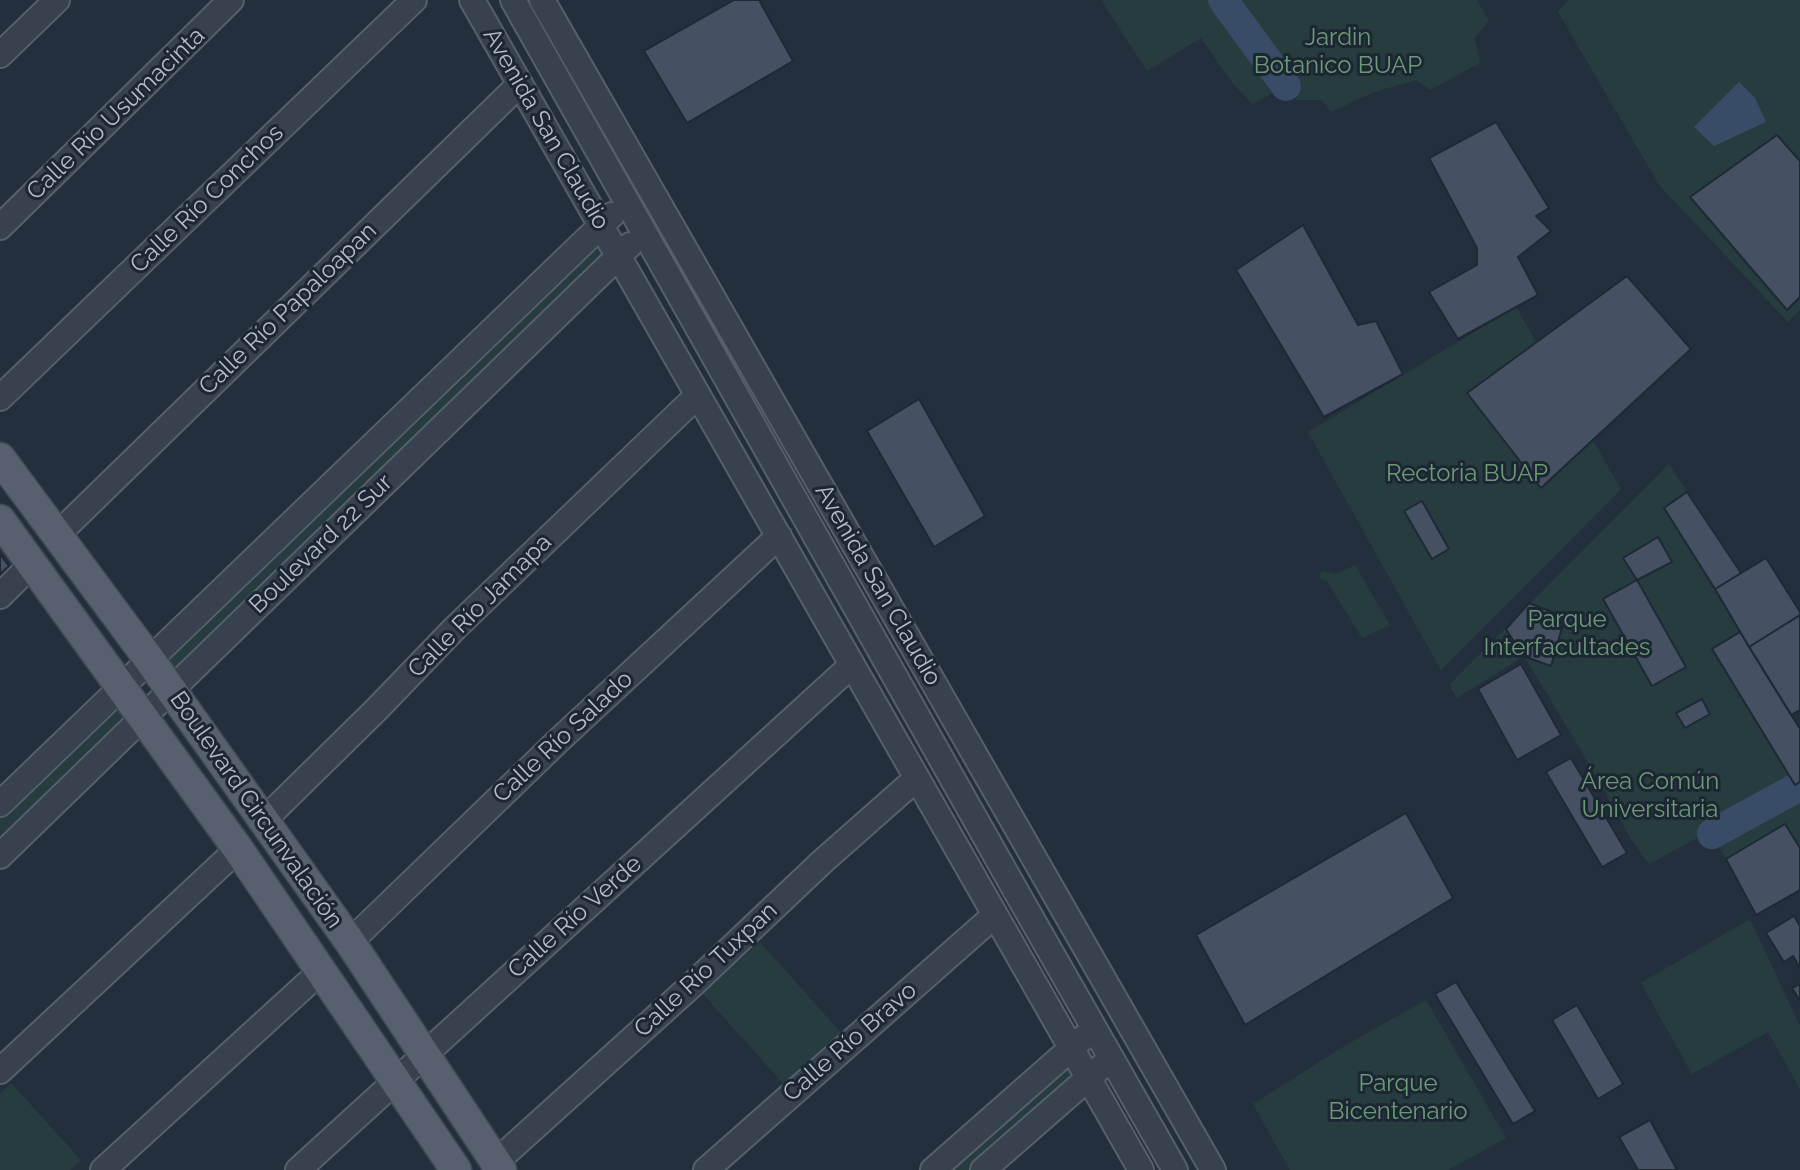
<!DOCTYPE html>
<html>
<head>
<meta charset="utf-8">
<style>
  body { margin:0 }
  canvas { display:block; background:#242f3e }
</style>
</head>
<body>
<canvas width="1800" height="1170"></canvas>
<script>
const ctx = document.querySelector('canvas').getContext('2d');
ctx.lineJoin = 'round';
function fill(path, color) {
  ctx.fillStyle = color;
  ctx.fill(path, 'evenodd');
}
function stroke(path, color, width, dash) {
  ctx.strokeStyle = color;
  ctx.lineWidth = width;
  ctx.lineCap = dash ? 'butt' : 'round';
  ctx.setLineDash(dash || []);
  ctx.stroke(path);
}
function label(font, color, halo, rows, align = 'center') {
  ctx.font = font + ' Raleway,sans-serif';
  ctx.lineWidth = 6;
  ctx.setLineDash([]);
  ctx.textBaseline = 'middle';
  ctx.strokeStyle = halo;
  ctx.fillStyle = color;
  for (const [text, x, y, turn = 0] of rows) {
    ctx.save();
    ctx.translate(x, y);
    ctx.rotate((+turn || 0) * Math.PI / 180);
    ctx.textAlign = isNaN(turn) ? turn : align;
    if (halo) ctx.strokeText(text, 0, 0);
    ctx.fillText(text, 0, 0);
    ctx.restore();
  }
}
const green = new Path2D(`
  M 1101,0 L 1477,0 L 1489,21 L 1475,38 L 1480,63 L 1430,90 L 1416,80 L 1374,92 L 1331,112 L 1321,100 L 1296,100 L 1286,86 L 1252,104 L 1231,81 L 1201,38 L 1147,71 Z
  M 1569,0 L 1800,0 L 1800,310 L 1788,322 L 1660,186 L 1558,12 Z
  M 601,225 L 618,256 L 164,693 L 145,664 Z
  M 1516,307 L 1621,489 L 1441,670 L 1308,432 Z
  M 1669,464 L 1687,492 L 1664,509 L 1740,631 L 1712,649 L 1795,785 L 1800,782 L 1800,848 L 1784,824 L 1726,859 L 1710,831 L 1649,864 L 1631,839 L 1588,762 L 1524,656 L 1457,698 L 1449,685 ZM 1658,537 L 1672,562 L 1637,580 L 1623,558 ZM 1603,599 L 1685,667 L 1652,686 Z
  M 1355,565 L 1390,625 L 1362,638 L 1327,581 L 1320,578 L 1321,571 L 1337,574 Z
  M 123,685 L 142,714 L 0,854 L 0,803 Z
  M 1750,919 L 1800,1026 L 1800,1089 L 1768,1032 L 1692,1074 L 1641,983 Z
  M 760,942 L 845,1037 L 787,1088 L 702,993 Z
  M 1426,1000 L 1506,1138 L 1448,1170 L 1290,1170 L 1253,1104 L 1346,1045 Z
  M 1072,1048 L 1089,1078 L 983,1170 L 933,1170 Z
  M 11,1083 L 81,1160 L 70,1170 L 0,1170 L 0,1094 Z`);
const water = new Path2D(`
  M 1739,82 L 1755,98 L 1766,122 L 1714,146 L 1694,127 Z`);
const river = new Path2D(`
  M 1223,0 L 1286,86
  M 1712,834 L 1800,786`);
const building = new Path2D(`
  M 734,0 L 759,0 L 793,61 L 687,123 L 644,51 Z
  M 1496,122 L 1549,208 L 1536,216 L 1551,231 L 1518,257 L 1538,295 L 1458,339 L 1429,292 L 1477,265 L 1477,248 L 1429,158 Z
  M 1777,135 L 1800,161 L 1800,297 L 1787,310 L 1690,197 Z
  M 1303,225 L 1358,325 L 1376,321 L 1403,374 L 1324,417 L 1236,270 Z
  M 1627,276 L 1691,349 L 1541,488 L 1467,393 Z
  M 919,399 L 985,516 L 934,547 L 867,431 Z
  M 1687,492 L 1741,573 L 1715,589 L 1664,508 Z
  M 1422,501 L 1449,549 L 1432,559 L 1404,511 Z
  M 1658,537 L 1672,562 L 1637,580 L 1623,558 Z
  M 0,554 L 9,566 L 0,574 Z
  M 1766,558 L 1800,612 L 1800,615 L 1749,647 L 1715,589 Z
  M 1637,580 L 1686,667 L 1652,686 L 1603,599 Z
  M 1529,603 L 1565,617 L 1551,666 L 1523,656 L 1506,629 Z
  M 1800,615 L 1800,710 L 1791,715 L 1749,647 Z
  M 1740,632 L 1800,729 L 1800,782 L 1795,785 L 1712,649 Z
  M 1521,664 L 1561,735 L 1517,760 L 1478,689 Z
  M 1702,699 L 1710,714 L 1685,728 L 1676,713 Z
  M 1571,758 L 1627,853 L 1602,867 L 1546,772 Z
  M 1406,813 L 1453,898 L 1245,1025 L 1196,935 Z
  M 1785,824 L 1800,848 L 1800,890 L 1756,915 L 1726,859 Z
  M 1794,916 L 1800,926 L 1800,968 L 1793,956 L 1784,962 L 1766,933 Z
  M 1456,982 L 1535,1111 L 1513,1124 L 1435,994 Z
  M 1800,984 L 1800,1001 L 1792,988 Z
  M 1577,1005 L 1623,1084 L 1598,1099 L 1552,1020 Z
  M 1650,1120 L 1677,1170 L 1638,1170 L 1619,1137 Z`);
const minor = new Path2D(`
  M 472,0 L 1141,1170
  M 513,0 L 1017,893 L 1175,1170
  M 542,0 L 1213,1170
  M 0,55 L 57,0
  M 0,227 L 231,0
  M 0,398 L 414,0
  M 57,535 L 520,84
  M 0,596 L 32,564
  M 0,804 L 612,215
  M 264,820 L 377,709 L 455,628 L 698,395
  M 0,856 L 630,245
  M 350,942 L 558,741 L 779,536
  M 0,1071 L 238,849
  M 496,1162 L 692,985 L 823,861 L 917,778
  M 103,1170 L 320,972
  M 298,1170 L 852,665
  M 706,1170 L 995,915
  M 933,1170 L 1083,1038
  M 983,1170 L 1101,1067`);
const major = new Path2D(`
  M 0,458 L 149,659 L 350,942 L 501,1170
  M 0,520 L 238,849 L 456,1170`);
const parkNames = [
  ["Jardin",1338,38],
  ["Botanico BUAP",1338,66],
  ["Rectoria BUAP",1467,474],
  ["Parque",1567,620],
  ["Interfacultades",1567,648],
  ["Área Común",1650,782],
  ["Universitaria",1650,810],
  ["Parque",1398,1084],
  ["Bicentenario",1398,1112]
];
const streetNames = [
  ["Calle Río Usumacinta",116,114,-44],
  ["Avenida San Claudio",546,129,60],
  ["Calle Río Conchos",207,199,-44],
  ["Calle Río Papaloapan",288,309,-44],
  ["Boulevard 22 Sur",321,544,-44],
  ["Avenida San Claudio",878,585,60],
  ["Calle Río Jamapa",480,606,-45],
  ["Calle Río Salado",563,737,-43],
  ["Boulevard Circunvalación",256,810,55],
  ["Calle Río Verde",575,917,-42],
  ["Calle Río Tuxpan",706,970,-43],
  ["Calle Río Bravo",850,1042,-41]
];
fill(green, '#263c3f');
fill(water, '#394c67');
stroke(river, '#394c67', 30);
fill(building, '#455162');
stroke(building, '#1f2835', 2);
stroke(minor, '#565f6c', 28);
stroke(major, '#414a57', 33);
stroke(minor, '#38414e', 24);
stroke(major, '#56606e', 30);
label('24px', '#6b9a76', '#1d2633', parkNames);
label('24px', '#b4bcc9', '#1d2633', streetNames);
</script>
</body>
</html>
